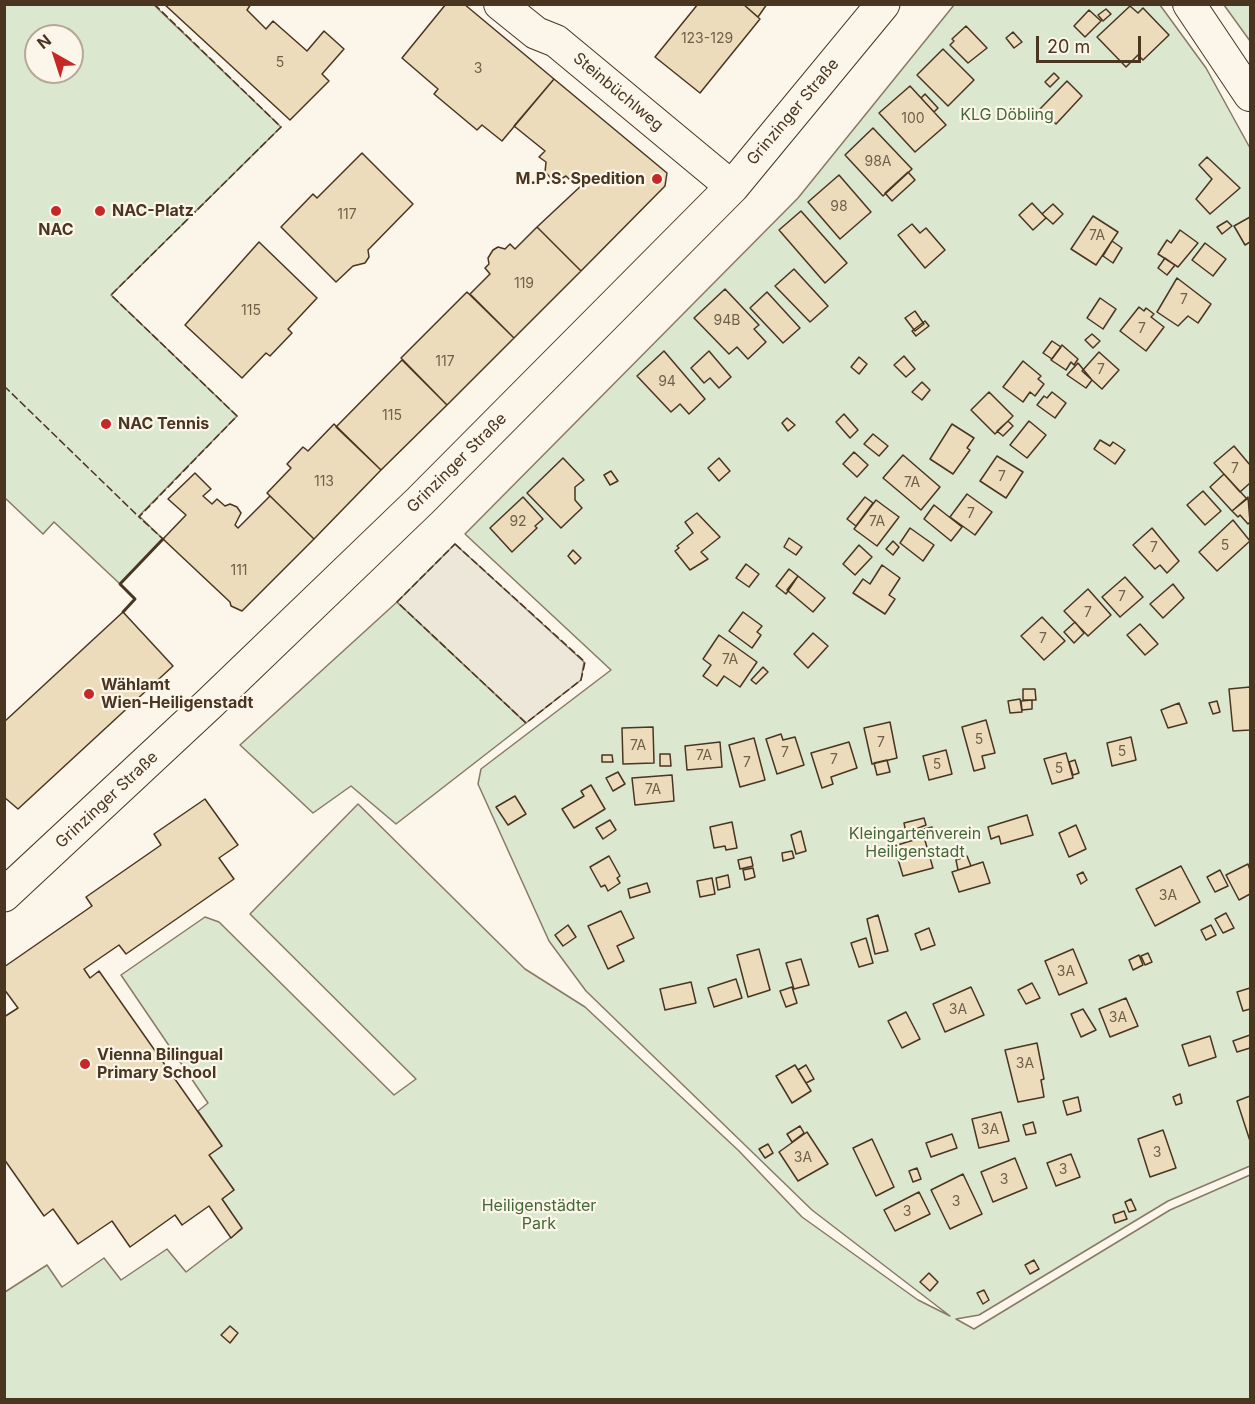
<!DOCTYPE html>
<html>
<head>
<meta charset="utf-8">
<style>
  body { margin:0 }
  #map { position:relative; width:1255px; height:1404px; overflow:hidden; background:#fbf6e9; font-family:Inter,sans-serif }
  canvas { display:block }
  .frame { position:absolute; inset:0; border:6px solid #4a3520; pointer-events:none }
  .north { position:absolute; left:24px; top:24px; width:60px; height:60px; box-sizing:border-box; background:#fbf6e9; border:2px solid #b4a999; border-radius:50%; rotate:321deg; font-size:16px; font-weight:700; line-height:24px; text-align:center; color:#4a3520 }
  .north::after { content:''; display:block; margin:auto; width:21px; height:27px; background:#c62828; clip-path:polygon(50% 0,100% 100%,50% 72%,0 100%) }
  .scale { position:absolute; left:1036px; top:36px; width:105px; height:27px; box-sizing:border-box; border:3px solid #4a3520; border-top:0; padding-left:8px; font-size:18px; line-height:21px; white-space:nowrap; color:#4a3520; -webkit-text-stroke:4px #fbf6e9; paint-order:stroke }
</style>
</head>
<body>
<div id="map">
<canvas width="1255" height="1404"></canvas>
<div class="frame"></div>
<div class="north">N</div>
<div class="scale">20 m</div>
</div>
<script>
const ctx = document.querySelector('canvas').getContext('2d');
ctx.lineJoin = 'round';
function fill(path, color) {
  ctx.fillStyle = color;
  ctx.fill(path, 'evenodd');
}
function stroke(path, color, width, dash) {
  ctx.strokeStyle = color;
  ctx.lineWidth = width;
  ctx.lineCap = dash ? 'butt' : 'round';
  ctx.setLineDash(dash || []);
  ctx.stroke(path);
}
function label(font, color, halo, rows, align = 'center') {
  ctx.font = font + ' Inter,sans-serif';
  ctx.lineWidth = 4.5;
  ctx.setLineDash([]);
  ctx.textBaseline = 'middle';
  ctx.strokeStyle = halo;
  ctx.fillStyle = color;
  for (const [text, x, y, turn = 0] of rows) {
    ctx.save();
    ctx.translate(x, y);
    ctx.rotate((+turn || 0) * Math.PI / 180);
    ctx.textAlign = isNaN(turn) ? turn : align;
    if (halo) ctx.strokeText(text, 0, 0);
    ctx.fillText(text, 0, 0);
    ctx.restore();
  }
}
const green = new Path2D(`
  M 4,5 L 154,5 L 281,127 L 111,295 L 237,416 L 139,516 L 163,539 L 120,584 L 54,522 L 43,534 L 5,498 ZM 36,36 L 72,36 L 72,72 L 36,72 Z
  M 954,5 L 1160,5 L 1206,68 L 1250,148 L 1250,1166 L 1168,1201 L 979,1315 L 956,1319 L 974,1329 L 1170,1210 L 1250,1175 L 1250,1399 L 5,1400 L 5,1292 L 47,1265 L 62,1287 L 104,1258 L 121,1280 L 167,1249 L 186,1272 L 242,1229 L 222,1199 L 234,1190 L 209,1155 L 222,1146 L 198,1111 L 208,1103 L 121,975 L 205,917 L 219,922 L 394,1095 L 416,1079 L 250,914 L 358,804 L 525,969 L 585,1007 L 739,1151 L 802,1217 L 918,1300 L 950,1316 L 812,1210 L 586,991 L 549,941 L 478,784 L 481,769 L 611,670 L 465,534 L 798,198 Z
  M 1224,5 L 1250,5 L 1250,41 Z
  M 397,602 L 526,723 L 396,824 L 351,786 L 313,813 L 240,745 Z`);
const parking = new Path2D(`
  M 455,544 L 584,662 L 581,680 L 526,723 L 397,602 Z`);
const building = new Path2D(`
  M 164,4 L 251,4 L 247,10 L 266,29 L 273,21 L 307,51 L 324,31 L 344,49 L 322,74 L 329,81 L 290,120 Z
  M 446,4 L 464,4 L 554,79 L 502,141 L 482,125 L 477,130 L 434,94 L 438,89 L 402,58 Z
  M 698,4 L 743,4 L 760,19 L 700,93 L 655,57 Z
  M 743,4 L 767,4 L 758,17 Z
  M 1130,6 L 1138,13 L 1143,8 L 1169,35 L 1143,60 L 1138,55 L 1126,67 L 1097,37 Z
  M 1106,9 L 1111,14 L 1103,21 L 1098,15 Z
  M 1089,10 L 1101,21 L 1085,37 L 1074,26 Z
  M 966,26 L 987,48 L 968,63 L 950,45 L 954,41 L 952,39 Z
  M 1013,32 L 1022,42 L 1014,48 L 1006,38 Z
  M 943,49 L 974,80 L 948,106 L 917,75 Z
  M 1054,73 L 1059,78 L 1050,87 L 1045,82 Z
  M 554,79 L 667,173 L 665,186 L 581,271 L 537,227 L 583,184 L 576,175 L 571,181 L 566,176 L 559,180 L 551,178 L 545,172 L 546,162 L 539,157 L 545,151 L 514,126 Z
  M 1067,81 L 1082,96 L 1056,124 L 1040,109 Z
  M 910,86 L 946,125 L 915,152 L 879,113 Z
  M 925,94 L 938,108 L 934,112 L 921,98 Z
  M 873,128 L 912,169 L 883,196 L 845,155 Z
  M 362,153 L 413,204 L 368,250 L 369,257 L 365,263 L 353,266 L 336,282 L 281,227 L 313,194 L 317,198 Z
  M 1207,157 L 1240,188 L 1210,214 L 1196,199 L 1212,179 L 1199,165 Z
  M 908,172 L 915,180 L 892,201 L 885,193 Z
  M 839,175 L 871,212 L 840,239 L 808,202 Z
  M 1032,203 L 1046,218 L 1033,230 L 1019,215 Z
  M 1053,204 L 1063,214 L 1053,224 L 1042,214 Z
  M 801,211 L 847,263 L 825,283 L 779,230 Z
  M 1093,216 L 1118,232 L 1096,265 L 1071,249 Z
  M 1250,217 L 1250,242 L 1245,245 L 1234,226 Z
  M 1227,221 L 1232,226 L 1222,234 L 1217,227 Z
  M 912,224 L 920,233 L 926,228 L 945,250 L 925,268 L 898,235 Z
  M 537,227 L 581,271 L 514,338 L 470,294 L 490,274 L 485,268 L 489,264 L 488,258 L 493,250 L 498,247 L 505,249 L 510,244 L 515,249 Z
  M 1180,230 L 1198,243 L 1178,267 L 1158,254 L 1167,240 L 1171,243 Z
  M 1112,241 L 1122,248 L 1113,263 L 1103,256 Z
  M 259,242 L 317,298 L 288,329 L 292,333 L 270,356 L 266,353 L 242,378 L 185,325 Z
  M 1205,243 L 1226,259 L 1213,276 L 1192,260 Z
  M 1165,258 L 1175,265 L 1167,275 L 1158,268 Z
  M 794,269 L 828,306 L 810,322 L 775,286 Z
  M 1177,278 L 1211,304 L 1198,323 L 1188,316 L 1178,326 L 1157,312 Z
  M 725,289 L 759,325 L 754,329 L 766,342 L 748,359 L 737,347 L 729,354 L 694,318 Z
  M 467,292 L 514,338 L 447,405 L 401,358 Z
  M 767,292 L 800,328 L 783,343 L 750,308 Z
  M 1100,298 L 1116,309 L 1103,329 L 1087,318 Z
  M 1139,307 L 1144,311 L 1146,308 L 1154,314 L 1151,317 L 1164,327 L 1146,351 L 1120,331 Z
  M 915,311 L 924,324 L 915,331 L 905,318 Z
  M 925,321 L 929,326 L 916,336 L 912,331 Z
  M 1092,334 L 1100,341 L 1093,348 L 1085,340 Z
  M 1052,341 L 1061,347 L 1052,359 L 1043,353 Z
  M 1062,345 L 1078,359 L 1074,365 L 1071,362 L 1066,370 L 1051,360 Z
  M 664,351 L 705,399 L 689,414 L 680,404 L 671,412 L 637,376 Z
  M 709,351 L 731,377 L 719,388 L 710,378 L 704,383 L 691,368 Z
  M 1099,352 L 1119,370 L 1102,389 L 1082,371 Z
  M 904,356 L 915,369 L 906,377 L 894,365 Z
  M 859,357 L 867,364 L 859,374 L 851,367 Z
  M 402,360 L 447,405 L 381,470 L 336,427 Z
  M 1023,361 L 1041,376 L 1038,379 L 1044,384 L 1035,396 L 1030,392 L 1023,402 L 1003,387 Z
  M 1078,363 L 1092,380 L 1086,388 L 1067,375 Z
  M 922,382 L 930,390 L 922,400 L 912,392 Z
  M 989,392 L 1013,416 L 995,434 L 971,410 Z
  M 1052,392 L 1066,403 L 1055,418 L 1037,405 L 1044,396 L 1047,398 Z
  M 844,414 L 858,430 L 850,438 L 836,422 Z
  M 787,418 L 795,425 L 788,431 L 782,423 Z
  M 1008,421 L 1013,426 L 1003,436 L 997,431 Z
  M 1029,421 L 1046,435 L 1027,458 L 1010,445 Z
  M 334,424 L 381,470 L 314,539 L 267,493 L 291,468 L 287,464 L 303,447 L 308,451 Z
  M 952,424 L 974,438 L 967,448 L 970,450 L 953,474 L 930,459 Z
  M 873,434 L 888,446 L 879,456 L 864,444 Z
  M 1100,440 L 1110,446 L 1113,442 L 1125,450 L 1115,464 L 1094,449 Z
  M 1234,446 L 1250,465 L 1250,483 L 1240,492 L 1214,463 Z
  M 854,452 L 868,465 L 857,477 L 843,464 Z
  M 903,455 L 940,487 L 921,510 L 883,478 Z
  M 997,456 L 1023,472 L 1006,498 L 980,481 Z
  M 563,458 L 584,480 L 575,487 L 575,500 L 582,508 L 561,528 L 527,493 Z
  M 719,458 L 730,471 L 719,481 L 708,468 Z
  M 611,471 L 618,481 L 610,485 L 604,475 Z
  M 195,473 L 211,489 L 203,496 L 212,504 L 217,499 L 225,506 L 230,504 L 237,507 L 241,513 L 235,525 L 238,528 L 270,496 L 314,539 L 242,611 L 231,606 L 230,602 L 163,539 L 186,515 L 168,499 Z
  M 1224,474 L 1247,499 L 1232,511 L 1210,487 Z
  M 1203,491 L 1221,511 L 1205,525 L 1187,505 Z
  M 967,494 L 992,512 L 975,535 L 950,517 Z
  M 523,497 L 543,519 L 535,526 L 537,528 L 512,552 L 490,528 Z
  M 865,497 L 873,503 L 856,526 L 847,519 Z
  M 1248,497 L 1250,522 L 1248,524 L 1240,515 L 1238,517 L 1232,511 Z
  M 876,500 L 899,517 L 877,546 L 854,529 Z
  M 934,505 L 962,527 L 951,541 L 924,519 Z
  M 697,513 L 720,537 L 701,552 L 708,559 L 690,570 L 675,551 L 679,548 L 677,546 L 693,533 L 685,522 Z
  M 1233,520 L 1250,541 L 1217,571 L 1199,552 Z
  M 910,528 L 934,545 L 923,561 L 900,543 Z
  M 1152,528 L 1179,561 L 1167,573 L 1160,565 L 1155,569 L 1133,545 Z
  M 789,538 L 802,547 L 796,555 L 784,547 Z
  M 893,541 L 899,547 L 893,555 L 886,549 Z
  M 859,545 L 872,557 L 855,575 L 843,564 Z
  M 573,550 L 581,558 L 575,564 L 568,556 Z
  M 746,564 L 759,574 L 749,587 L 736,578 Z
  M 882,565 L 900,578 L 889,595 L 895,599 L 885,614 L 853,593 L 863,579 L 870,584 Z
  M 789,569 L 798,576 L 786,594 L 776,586 Z
  M 798,576 L 825,598 L 813,612 L 787,590 Z
  M 1125,577 L 1143,597 L 1120,617 L 1102,597 Z
  M 1173,584 L 1184,598 L 1163,618 L 1150,604 Z
  M 1088,589 L 1111,615 L 1088,636 L 1064,611 Z
  M 123,612 L 173,666 L 18,809 L 4,797 L 4,722 Z
  M 743,612 L 762,626 L 757,632 L 761,635 L 752,648 L 729,631 Z
  M 1042,617 L 1065,641 L 1044,660 L 1021,636 Z
  M 1075,622 L 1084,633 L 1074,643 L 1064,632 Z
  M 1140,624 L 1158,644 L 1145,655 L 1127,635 Z
  M 813,633 L 828,646 L 808,668 L 794,654 Z
  M 719,635 L 757,662 L 740,687 L 724,676 L 717,686 L 703,676 L 711,665 L 703,659 Z
  M 763,667 L 768,672 L 756,684 L 751,680 Z
  M 1250,687 L 1250,730 L 1233,731 L 1229,689 Z
  M 1023,689 L 1035,689 L 1036,700 L 1023,700 Z
  M 1020,699 L 1022,712 L 1010,713 L 1008,701 Z
  M 1032,700 L 1032,709 L 1022,710 L 1021,701 Z
  M 1217,701 L 1220,712 L 1213,714 L 1209,703 Z
  M 1179,703 L 1187,723 L 1168,728 L 1161,710 Z
  M 986,720 L 995,753 L 982,756 L 985,768 L 974,771 L 962,727 Z
  M 890,722 L 897,758 L 872,764 L 864,728 Z
  M 653,727 L 654,763 L 623,764 L 622,728 Z
  M 781,734 L 783,740 L 795,737 L 804,765 L 777,774 L 766,739 Z
  M 1131,737 L 1136,760 L 1112,766 L 1107,743 Z
  M 754,738 L 765,780 L 740,787 L 729,745 Z
  M 720,742 L 722,767 L 687,770 L 685,746 Z
  M 849,742 L 857,768 L 831,777 L 833,784 L 822,788 L 811,753 Z
  M 946,750 L 952,774 L 929,780 L 923,756 Z
  M 1066,753 L 1073,778 L 1052,784 L 1044,759 Z
  M 660,754 L 670,754 L 671,766 L 660,766 Z
  M 602,755 L 612,755 L 613,762 L 602,762 Z
  M 887,760 L 890,772 L 877,775 L 874,763 Z
  M 1075,760 L 1079,773 L 1073,775 L 1069,762 Z
  M 618,772 L 625,784 L 613,791 L 606,778 Z
  M 672,775 L 674,801 L 635,805 L 632,778 Z
  M 591,785 L 605,809 L 574,828 L 562,809 L 584,796 L 581,791 Z
  M 515,796 L 526,814 L 508,825 L 496,807 Z
  M 205,799 L 238,845 L 219,858 L 234,879 L 126,954 L 119,945 L 84,969 L 90,978 L 99,971 L 222,1146 L 209,1155 L 234,1190 L 222,1199 L 242,1228 L 231,1238 L 209,1206 L 182,1225 L 175,1215 L 130,1247 L 112,1221 L 78,1244 L 53,1209 L 44,1216 L 4,1159 L 4,1017 L 18,1008 L 4,989 L 4,967 L 92,906 L 86,897 L 161,845 L 154,834 Z
  M 1027,815 L 1033,835 L 1001,844 L 999,836 L 991,839 L 988,827 Z
  M 924,818 L 926,825 L 906,833 L 904,823 Z
  M 610,820 L 616,830 L 603,839 L 596,828 Z
  M 732,822 L 737,848 L 726,850 L 725,846 L 714,848 L 710,827 Z
  M 1076,825 L 1086,849 L 1069,857 L 1059,833 Z
  M 932,827 L 933,834 L 926,836 L 924,829 Z
  M 801,831 L 806,851 L 796,854 L 791,835 Z
  M 924,837 L 933,868 L 903,876 L 894,846 Z
  M 792,851 L 794,858 L 783,861 L 782,853 Z
  M 609,856 L 620,876 L 617,878 L 620,883 L 608,891 L 605,885 L 601,887 L 590,867 Z
  M 967,856 L 971,866 L 958,870 L 956,860 Z
  M 751,857 L 753,866 L 740,869 L 738,860 Z
  M 983,862 L 990,883 L 959,892 L 952,872 Z
  M 1248,864 L 1250,870 L 1250,894 L 1239,900 L 1226,875 Z
  M 1181,866 L 1200,902 L 1155,926 L 1136,889 Z
  M 753,868 L 755,877 L 745,880 L 743,870 Z
  M 1220,870 L 1228,886 L 1215,892 L 1207,877 Z
  M 1083,872 L 1087,880 L 1081,884 L 1077,875 Z
  M 728,875 L 730,887 L 718,890 L 716,878 Z
  M 712,878 L 715,894 L 700,897 L 697,881 Z
  M 647,883 L 650,892 L 630,898 L 628,889 Z
  M 621,911 L 634,938 L 617,946 L 624,961 L 608,969 L 588,926 Z
  M 1226,913 L 1234,928 L 1223,933 L 1215,919 Z
  M 878,915 L 888,951 L 875,954 L 867,919 Z
  M 568,925 L 576,937 L 563,946 L 555,935 Z
  M 1211,925 L 1216,935 L 1206,940 L 1201,930 Z
  M 929,928 L 935,945 L 921,950 L 915,934 Z
  M 866,938 L 873,963 L 859,967 L 851,943 Z
  M 759,949 L 770,990 L 748,997 L 737,955 Z
  M 1073,949 L 1087,983 L 1059,995 L 1045,961 Z
  M 1148,953 L 1152,962 L 1145,965 L 1141,956 Z
  M 1139,955 L 1143,965 L 1133,970 L 1129,960 Z
  M 801,959 L 809,985 L 794,989 L 786,963 Z
  M 736,979 L 742,998 L 714,1007 L 708,988 Z
  M 691,982 L 696,1003 L 665,1010 L 660,989 Z
  M 1032,983 L 1040,998 L 1026,1004 L 1018,990 Z
  M 792,987 L 797,1003 L 786,1007 L 780,991 Z
  M 971,987 L 984,1015 L 945,1032 L 933,1004 Z
  M 1250,988 L 1250,1009 L 1243,1011 L 1237,992 Z
  M 1126,998 L 1138,1026 L 1110,1037 L 1099,1009 Z
  M 1083,1009 L 1096,1030 L 1081,1037 L 1071,1014 Z
  M 906,1012 L 920,1039 L 902,1048 L 888,1021 Z
  M 1250,1035 L 1250,1048 L 1237,1052 L 1233,1041 Z
  M 1210,1036 L 1216,1057 L 1189,1066 L 1182,1045 Z
  M 1037,1043 L 1044,1079 L 1041,1080 L 1044,1097 L 1018,1102 L 1005,1050 Z
  M 795,1065 L 811,1091 L 792,1103 L 776,1076 Z
  M 806,1065 L 814,1079 L 806,1083 L 798,1070 Z
  M 1180,1094 L 1182,1103 L 1176,1105 L 1173,1097 Z
  M 1250,1096 L 1250,1141 L 1237,1101 Z
  M 1078,1097 L 1081,1111 L 1067,1115 L 1063,1101 Z
  M 1001,1112 L 1009,1141 L 979,1148 L 972,1119 Z
  M 1033,1122 L 1036,1133 L 1026,1135 L 1023,1125 Z
  M 800,1126 L 804,1133 L 792,1142 L 787,1134 Z
  M 1163,1130 L 1176,1168 L 1150,1177 L 1138,1139 Z
  M 807,1132 L 828,1164 L 798,1181 L 779,1152 Z
  M 952,1134 L 957,1148 L 931,1157 L 926,1143 Z
  M 872,1139 L 894,1187 L 876,1196 L 853,1148 Z
  M 768,1144 L 773,1153 L 765,1158 L 759,1149 Z
  M 1071,1154 L 1080,1177 L 1056,1186 L 1047,1163 Z
  M 1015,1158 L 1027,1188 L 993,1202 L 981,1172 Z
  M 917,1168 L 921,1179 L 913,1182 L 909,1171 Z
  M 963,1174 L 982,1214 L 950,1229 L 931,1190 Z
  M 919,1192 L 930,1214 L 895,1231 L 884,1210 Z
  M 1131,1199 L 1136,1210 L 1129,1212 L 1125,1202 Z
  M 1124,1211 L 1127,1219 L 1115,1223 L 1113,1215 Z
  M 1034,1260 L 1039,1269 L 1030,1274 L 1025,1265 Z
  M 929,1273 L 938,1282 L 930,1291 L 920,1282 Z
  M 984,1290 L 989,1300 L 983,1304 L 977,1293 Z
  M 230,1326 L 238,1333 L 230,1343 L 221,1335 Z`);
const minor = new Path2D(`
  M 500,4 L 536,33 L 556,41 L 732,187
  M 1189,4 L 1250,95`);
const tertiary = new Path2D(`
  M 4,895 L 210,703 L 420,501 L 732,187 L 883,4`);
const fence = new Path2D(`
  M 154,4 L 281,127 L 111,295 L 237,416 L 139,517 L 163,539
  M 4,386 L 139,517
  M 455,544 L 585,662 L 581,680 L 526,723 L 397,602 Z`);
const wall = new Path2D(`
  M 123,612 L 135,599 L 120,584 L 163,539`);
const markers = [
  [657,179,6,"#c62828"],
  [56,211,6,"#c62828"],
  [100,211,6,"#c62828"],
  [106,424,6,"#c62828"],
  [89,694,6,"#c62828"],
  [85,1064,6,"#c62828"]
];
const numberNames = [
  ["123-129",707,39],
  ["5",280,63],
  ["3",478,69],
  ["100",913,119],
  ["98A",878,162],
  ["98",839,207],
  ["117",347,215],
  ["7A",1097,236],
  ["119",524,284],
  ["7",1184,300],
  ["115",251,311],
  ["94B",727,321],
  ["7",1142,329],
  ["117",445,362],
  ["7",1101,370],
  ["94",667,382],
  ["115",392,416],
  ["7",1235,469],
  ["7",1002,477],
  ["113",324,482],
  ["7A",912,483],
  ["7",971,514],
  ["92",518,522],
  ["7A",877,522],
  ["5",1225,546],
  ["7",1154,548],
  ["111",239,571],
  ["7",1122,597],
  ["7",1088,613],
  ["7",1043,639],
  ["7A",730,660],
  ["5",979,740],
  ["7",881,743],
  ["7A",638,746],
  ["5",1122,752],
  ["7",785,753],
  ["7A",704,756],
  ["7",834,760],
  ["7",747,763],
  ["5",937,765],
  ["5",1059,769],
  ["7A",653,790],
  ["3A",1168,896],
  ["3A",1066,972],
  ["3A",958,1010],
  ["3A",1118,1018],
  ["3A",1025,1064],
  ["3A",990,1130],
  ["3",1157,1153],
  ["3A",803,1158],
  ["3",1063,1170],
  ["3",1004,1180],
  ["3",956,1202],
  ["3",907,1212]
];
const streetNames = [
  ["Steinbüchlweg",618,92,40],
  ["Grinzinger Straße",793,112,-50],
  ["Grinzinger Straße",457,463,-45],
  ["Grinzinger Straße",107,800,-43]
];
const parkNames = [
  ["KLG Döbling",1007,115],
  ["Kleingartenverein",915,834],
  ["Heiligenstadt",915,852],
  ["Heiligenstädter",539,1206],
  ["Park",539,1224]
];
const poiNames = [
  ["M.P.S. Spedition",645,179,"right"],
  ["NAC-Platz",112,211],
  ["NAC",56,230,"center"],
  ["NAC Tennis",118,424],
  ["Wählamt",101,685],
  ["Wien-Heiligenstadt",101,703],
  ["Vienna Bilingual",97,1055],
  ["Primary School",97,1073]
];
fill(green, '#dce7d0');
stroke(green, '#887966', 1.5);
fill(parking, '#ede7d9');
stroke(parking, '#887966', 1.5);
fill(building, '#ecdcbc');
stroke(building, '#4a3520', 1.5);
stroke(minor, '#4a3520', 34);
stroke(tertiary, '#4a3520', 35);
stroke(minor, '#fbf6e9', 32);
stroke(tertiary, '#fbf6e9', 33);
stroke(fence, '#4a3520', 1.5, [8, 3]);
stroke(wall, '#4a3520', 3);
for (const [x, y, r, color] of markers) {
  const dot = new Path2D();
  dot.arc(x, y, r, 0, 2 * Math.PI);
  ctx.fillStyle = color;
  ctx.fill(dot);
  stroke(dot, '#fbf6e9', 2);
}
label('14px', '#725f47', null, numberNames);
label('16px', '#4a3520', '#fbf6e9', streetNames);
label('16px', '#436837', '#fbf6e9', parkNames);
label('bold 16px', '#4a3520', '#fbf6e9', poiNames, 'left');
</script>
</body>
</html>
